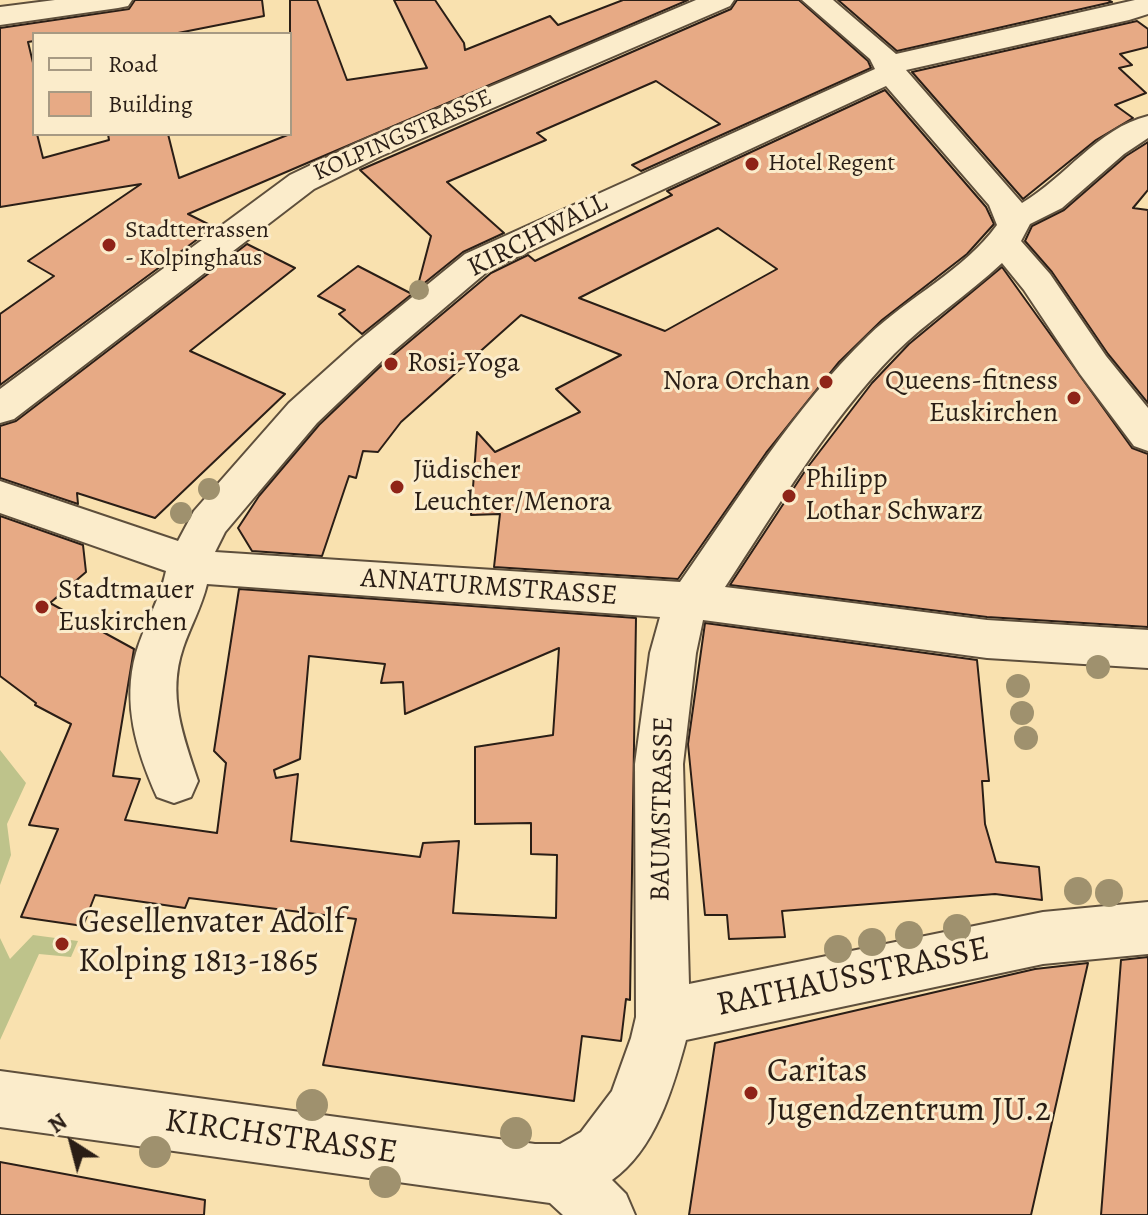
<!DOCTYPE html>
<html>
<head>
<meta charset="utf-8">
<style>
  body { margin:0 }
  #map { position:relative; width:1148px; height:1215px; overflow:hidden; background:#f9e1af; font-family:Alegreya,serif }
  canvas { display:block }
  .legend { position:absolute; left:32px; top:32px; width:260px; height:104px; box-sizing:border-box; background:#fbeccb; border:2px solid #a79a83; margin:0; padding:10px 14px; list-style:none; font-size:24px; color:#2a1e16 }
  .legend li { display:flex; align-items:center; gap:16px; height:40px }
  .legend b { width:40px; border:2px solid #a79a83 }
  .north { position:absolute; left:32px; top:1103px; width:80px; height:80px; -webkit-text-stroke:6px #fbeccb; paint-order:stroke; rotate:324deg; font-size:22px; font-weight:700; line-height:32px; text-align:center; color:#2a1e16 }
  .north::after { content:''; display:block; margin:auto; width:28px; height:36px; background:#2a1e16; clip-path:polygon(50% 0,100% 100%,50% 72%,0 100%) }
</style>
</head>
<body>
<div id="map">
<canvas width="1148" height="1215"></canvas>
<ul class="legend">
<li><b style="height:10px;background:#fbeccb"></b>Road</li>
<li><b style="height:22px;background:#e7aa85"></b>Building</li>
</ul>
<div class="north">N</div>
</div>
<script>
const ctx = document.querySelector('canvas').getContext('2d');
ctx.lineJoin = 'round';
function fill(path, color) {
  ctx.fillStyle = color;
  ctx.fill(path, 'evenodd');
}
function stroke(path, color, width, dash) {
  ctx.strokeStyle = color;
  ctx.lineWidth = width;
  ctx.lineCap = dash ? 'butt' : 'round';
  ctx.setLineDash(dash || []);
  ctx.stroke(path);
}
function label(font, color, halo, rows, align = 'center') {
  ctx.font = font + ' Alegreya,serif';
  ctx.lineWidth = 6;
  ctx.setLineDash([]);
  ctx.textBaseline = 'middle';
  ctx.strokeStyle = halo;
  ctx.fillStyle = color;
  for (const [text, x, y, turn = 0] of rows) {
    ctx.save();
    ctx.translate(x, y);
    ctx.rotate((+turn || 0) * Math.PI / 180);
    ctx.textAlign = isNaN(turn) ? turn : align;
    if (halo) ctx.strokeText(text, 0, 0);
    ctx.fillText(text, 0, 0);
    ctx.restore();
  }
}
const green = new Path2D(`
  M 0,750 L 26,783 L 7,824 L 11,855 L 0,885 Z
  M 33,935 L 78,941 L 71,957 L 39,954 L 0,1040 L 0,938 L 10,959 Z`);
const building = new Path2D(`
  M 135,0 L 262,0 L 264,16 L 173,34 L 34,34 L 34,41 L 28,42 L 34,67 L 34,134 L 37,134 L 43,158 L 109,140 L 108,134 L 168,134 L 179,178 L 290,134 L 290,0 L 317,0 L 347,80 L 427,68 L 394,0 L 435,0 L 464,43 L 465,50 L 550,16 L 558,25 L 623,0 L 688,0 L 188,214 L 214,227 L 0,385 L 0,314 L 54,276 L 28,261 L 141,184 L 0,207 L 0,28 L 129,9 Z
  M 737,0 L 799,0 L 868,61 L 871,68 L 641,171 L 632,165 L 720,124 L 656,81 L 537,133 L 546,140 L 447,182 L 504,233 L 463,252 L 417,289 L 431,236 L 360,170 L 731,9 Z
  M 838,0 L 1108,0 L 1112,2 L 897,51 Z
  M 1137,21 L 1148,29 L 1148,47 L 1120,54 L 1132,65 L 1119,68 L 1146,93 L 1115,105 L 1133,118 L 1096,140 L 1023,199 L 912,72 Z
  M 885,90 L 986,207 L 994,224 L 967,254 L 882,320 L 839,362 L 766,453 L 678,579 L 494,567 L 500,514 L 471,515 L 477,432 L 495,452 L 580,412 L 556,389 L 621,355 L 521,315 L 401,422 L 378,452 L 363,451 L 356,478 L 349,476 L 322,556 L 252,551 L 238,528 L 259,496 L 319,425 L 385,362 L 491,273 L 528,255 L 535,261 L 672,195 L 667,191 ZM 718,228 L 777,269 L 665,331 L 579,298 Z
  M 1148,142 L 1148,190 L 1133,208 L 1148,210 L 1148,403 L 1108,354 L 1052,272 L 1025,241 L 1032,226 L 1064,210 L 1126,156 Z
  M 247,244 L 295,268 L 190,351 L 285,394 L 155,518 L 77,493 L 78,504 L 0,478 L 0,426 L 16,421 Z
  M 358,266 L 412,294 L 362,334 L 339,314 L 345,310 L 318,296 Z
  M 1002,267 L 1132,448 L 1148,454 L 1148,627 L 987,617 L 730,585 L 807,468 L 872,383 L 909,344 Z
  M 0,516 L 83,545 L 86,572 L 50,603 L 134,649 L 113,776 L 140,779 L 125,820 L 217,833 L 226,763 L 214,751 L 239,589 L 636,618 L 630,1000 L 626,999 L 621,1041 L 582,1036 L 574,1101 L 323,1065 L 356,919 L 189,898 L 185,908 L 95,895 L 83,926 L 21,917 L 58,829 L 29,825 L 71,724 L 35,705 L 36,703 L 0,676 ZM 559,648 L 553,735 L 475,747 L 475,824 L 531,823 L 531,854 L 557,855 L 556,918 L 453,913 L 459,841 L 423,843 L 420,857 L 291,841 L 298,774 L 276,778 L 274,770 L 300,759 L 309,656 L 385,664 L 381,683 L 403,682 L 405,714 Z
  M 705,623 L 977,660 L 989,781 L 982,781 L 985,824 L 996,862 L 1039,867 L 1042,900 L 995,894 L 782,911 L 785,937 L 729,939 L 727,915 L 705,915 L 688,744 Z
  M 1148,957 L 1148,1215 L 1101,1215 L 1121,960 Z
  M 1088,963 L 1031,1215 L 689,1215 L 715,1043 L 1035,969 Z
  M 0,1162 L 205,1200 L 204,1215 L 0,1215 Z`);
const minor = new Path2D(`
  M 55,0 L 132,0 L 128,6 L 118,8 L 0,25 L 0,7 Z
  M 696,0 L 734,0 L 730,6 L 381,156 L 314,189 L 14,419 L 0,423 L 0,389 L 290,175 L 359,142 Z
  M 802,0 L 833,0 L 896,54 L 1135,0 L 1148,0 L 1148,14 L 1129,20 L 906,70 L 1022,203 C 1065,178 1098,128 1148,116 L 1148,138 L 1124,154 L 1062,208 L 1030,224 L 1021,241 L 1050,274 L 1106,356 L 1148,408 L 1148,451 L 1134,446 L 1080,374 L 1024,290 L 1002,263 C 968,295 927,321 894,354 C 827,423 778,507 725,587 L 987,620 L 1148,630 L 1148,668 L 987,658 L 703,620 L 696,653 L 683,764 L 689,984 L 1043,912 L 1148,902 L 1148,954 L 1043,964 L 686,1040 C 673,1088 655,1150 612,1180 L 626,1194 L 635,1215 L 563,1215 L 550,1203 L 0,1127 L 0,1071 L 535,1144 L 560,1144 L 581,1132 L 612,1091 L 631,1038 L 636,1017 L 635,764 L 650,653 L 660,617 L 207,584 C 202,606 190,627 183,648 C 167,695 183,736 198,781 L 191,797 L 174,803 L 157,797 C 136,750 122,703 136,653 C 144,625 160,600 166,571 L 0,513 L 0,481 L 178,541 L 194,511 L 289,403 L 357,342 L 465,254 L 875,69 L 870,59 ZM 886,86 L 989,205 L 997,225 C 965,270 908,297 868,336 C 794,408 739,498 680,582 L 215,552 L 225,532 L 317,423 L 383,360 L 489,270 Z`);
const trees = [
  [419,290,10],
  [209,489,11],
  [181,513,11],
  [1098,667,12],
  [1018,686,12],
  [1022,713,12],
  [1026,738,12],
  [1078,891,14],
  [1109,893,14],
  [957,928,14],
  [909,935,14],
  [872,942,14],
  [838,949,14],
  [312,1105,16],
  [516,1133,16],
  [155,1152,16],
  [385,1182,16]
];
const markers = [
  [752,164,8,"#8f2418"],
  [109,245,8,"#8f2418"],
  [391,364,8,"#8f2418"],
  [826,382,8,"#8f2418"],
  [1074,398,8,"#8f2418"],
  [397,487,8,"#8f2418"],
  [789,496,8,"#8f2418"],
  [42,607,8,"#8f2418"],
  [62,944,8,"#8f2418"],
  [751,1093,8,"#8f2418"]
];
const farStreetnames = [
  ["KOLPINGSTRASSE",403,136,-24]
];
const farPoinames = [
  ["Hotel Regent",768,164],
  ["Stadtterrassen",125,231],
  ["- Kolpinghaus",125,259]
];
const streetNames = [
  ["KIRCHWALL",538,236,-27],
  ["ANNATURMSTRASSE",489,588,4],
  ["BAUMSTRASSE",663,809,-89]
];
const poiNames = [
  ["Rosi-Yoga",407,364],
  ["Nora Orchan",810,382,"right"],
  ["Queens-fitness",1058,382,"right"],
  ["Euskirchen",1058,414,"right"],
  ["Jüdischer",413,471],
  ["Leuchter/Menora",413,503],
  ["Philipp",805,480],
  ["Lothar Schwarz",805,512],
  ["Stadtmauer",58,591],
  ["Euskirchen",58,623]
];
const nearPoinames = [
  ["Gesellenvater Adolf",78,924],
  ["Kolping 1813-1865",78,963],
  ["Caritas",767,1073],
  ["Jugendzentrum JU.2",767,1112]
];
const nearStreetnames = [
  ["RATHAUSSTRASSE",853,978,-12],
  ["KIRCHSTRASSE",281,1138,8]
];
fill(green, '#bec38b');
fill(building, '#e7aa85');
stroke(building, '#2a1e16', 2);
stroke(minor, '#5e4f3c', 4);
fill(minor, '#fbeccb');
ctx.fillStyle = '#9f916e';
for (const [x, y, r] of trees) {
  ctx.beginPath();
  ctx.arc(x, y, r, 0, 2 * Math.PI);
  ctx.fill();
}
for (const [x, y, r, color] of markers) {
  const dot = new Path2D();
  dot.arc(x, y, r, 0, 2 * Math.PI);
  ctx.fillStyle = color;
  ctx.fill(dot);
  stroke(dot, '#fbeccb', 3);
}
label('24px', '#2a1e16', '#fbeccb', farStreetnames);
label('24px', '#2a1e16', '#fbeccb', farPoinames, 'left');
label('28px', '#2a1e16', '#fbeccb', streetNames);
label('28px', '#2a1e16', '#fbeccb', poiNames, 'left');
label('34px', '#2a1e16', '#fbeccb', nearPoinames, 'left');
label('34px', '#2a1e16', '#fbeccb', nearStreetnames);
</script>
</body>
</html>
